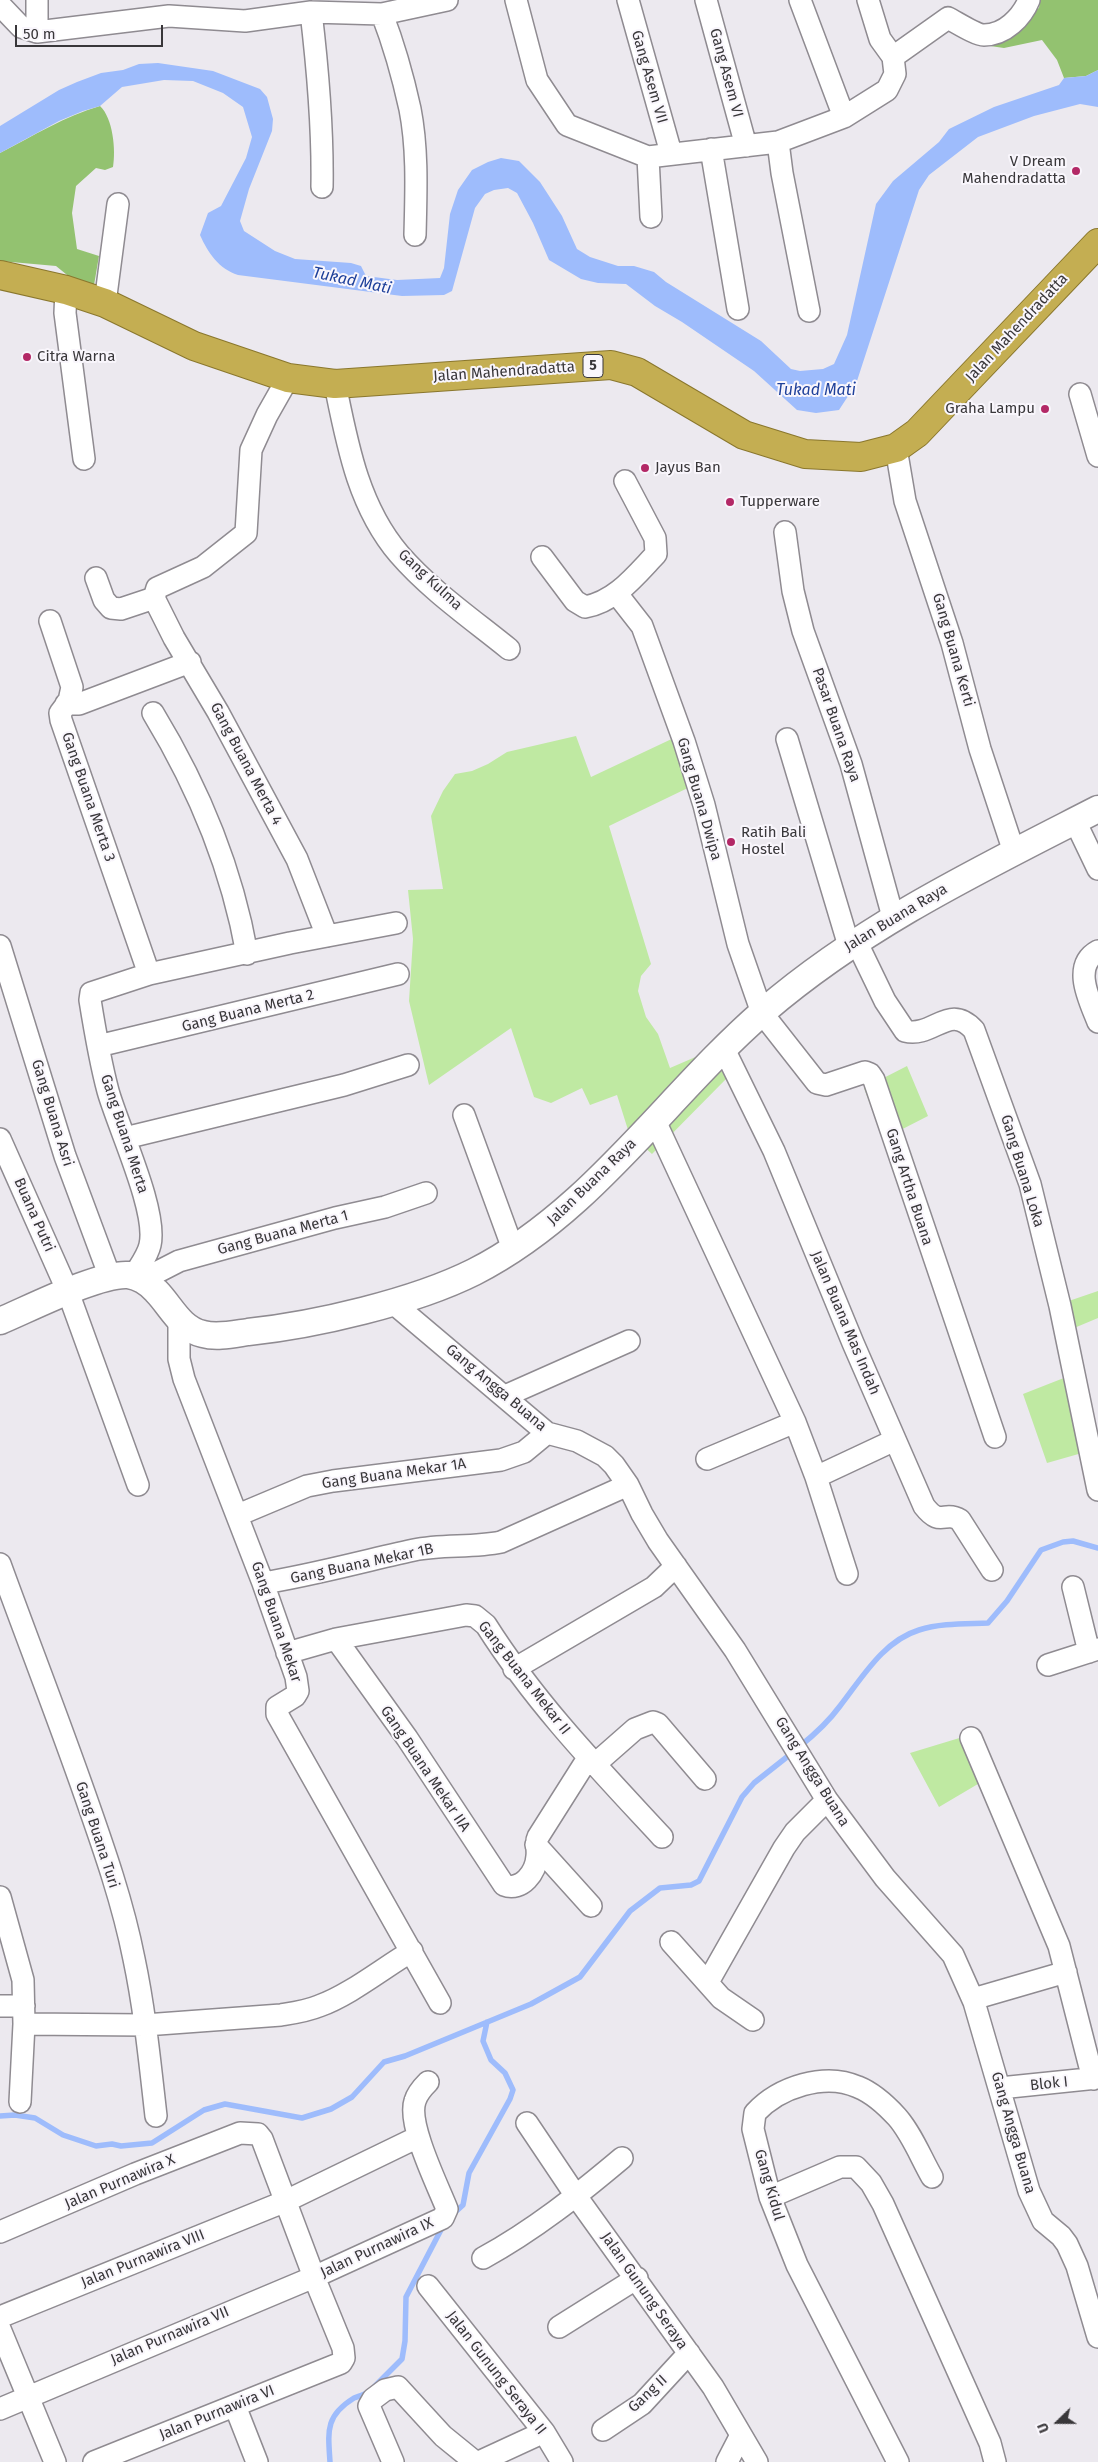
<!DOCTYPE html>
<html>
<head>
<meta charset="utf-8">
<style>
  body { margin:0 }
  #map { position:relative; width:1098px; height:2462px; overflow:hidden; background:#ece9ef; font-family:"Fira Sans",sans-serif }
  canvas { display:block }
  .north { position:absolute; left:1033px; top:2397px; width:50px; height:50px; -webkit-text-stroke:4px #f9f6fc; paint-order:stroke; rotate:248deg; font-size:14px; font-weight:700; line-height:20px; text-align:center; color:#39373a }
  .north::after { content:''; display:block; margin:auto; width:18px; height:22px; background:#39373a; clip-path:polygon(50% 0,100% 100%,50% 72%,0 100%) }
  .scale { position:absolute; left:15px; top:25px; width:148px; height:22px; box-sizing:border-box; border:2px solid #39373a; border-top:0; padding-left:6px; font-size:15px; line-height:18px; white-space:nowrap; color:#39373a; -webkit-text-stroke:4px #f9f6fc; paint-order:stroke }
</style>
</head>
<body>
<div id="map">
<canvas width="1098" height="2462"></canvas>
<div class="north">U</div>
<div class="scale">50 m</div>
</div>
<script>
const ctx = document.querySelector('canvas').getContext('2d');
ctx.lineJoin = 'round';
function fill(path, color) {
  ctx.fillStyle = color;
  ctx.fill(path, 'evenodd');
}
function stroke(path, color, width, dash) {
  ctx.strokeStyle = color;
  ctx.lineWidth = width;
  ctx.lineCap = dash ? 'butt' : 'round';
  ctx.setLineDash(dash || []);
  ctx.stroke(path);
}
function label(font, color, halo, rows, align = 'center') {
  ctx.font = font + ' "Fira Sans",sans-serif';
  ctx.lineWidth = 4;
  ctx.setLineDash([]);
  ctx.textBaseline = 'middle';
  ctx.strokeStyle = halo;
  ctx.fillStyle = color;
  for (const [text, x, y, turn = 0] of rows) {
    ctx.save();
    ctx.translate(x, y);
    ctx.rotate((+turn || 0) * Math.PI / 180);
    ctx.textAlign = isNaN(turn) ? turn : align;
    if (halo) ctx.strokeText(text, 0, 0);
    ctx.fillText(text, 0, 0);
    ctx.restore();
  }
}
const green = new Path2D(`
  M 576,736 L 591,777 L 678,736 L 694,785 L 609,826 L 651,964 L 641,976 L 638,991 L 646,1017 L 658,1034 L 670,1068 L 707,1052 L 727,1078 L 652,1154 L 629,1133 L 617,1095 L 590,1105 L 582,1088 L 551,1103 L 534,1097 L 511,1028 L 429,1085 L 409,1001 L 413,939 L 408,890 L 443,889 L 431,816 L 443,791 L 455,774 L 472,771 L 488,764 L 507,752 Z
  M 907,1066 L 928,1116 L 883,1139 L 864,1088 Z
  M 1098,1291 L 1098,1318 L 1067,1331 L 1060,1304 Z
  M 1074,1374 L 1089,1451 L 1047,1463 L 1023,1394 Z
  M 966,1736 L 983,1781 L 939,1807 L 910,1753 Z`);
const forest = new Path2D(`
  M 1040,0 L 1098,0 L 1098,70 L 1086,76 L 1064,78 L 1057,60 L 1042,40 L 1004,48 L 990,46 L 983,35 L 1039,8 Z
  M 100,106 C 113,118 116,150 113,167 L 105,170 L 96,168 L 76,186 L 72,213 L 77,249 L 99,256 L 94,285 L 77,283 L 56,266 L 0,261 L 0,153 C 33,136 65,116 100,106 Z`);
const water = new Path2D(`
  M 158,63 L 213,71 L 260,89 L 267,97 L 273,119 L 272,131 L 249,189 L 240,221 L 244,231 L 275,251 L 295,259 L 351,263 L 361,266 L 366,276 L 397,280 L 440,278 L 444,268 L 450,214 L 458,190 L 472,170 L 488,162 L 501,158 L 519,161 L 540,182 L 562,216 L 577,249 L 590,257 L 618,266 L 634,266 L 654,272 L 666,282 L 761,341 L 791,369 L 800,371 L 823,369 L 834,364 L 847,335 L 876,204 L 893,181 L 939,142 L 949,129 L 994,107 L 1059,85 L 1064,78 L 1086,76 L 1098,70 L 1098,107 L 1080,104 L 1034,116 L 978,137 L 929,175 L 919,190 L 856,384 L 839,410 L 816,413 L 797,410 L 754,371 L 682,322 L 655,306 L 626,284 L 598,283 L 581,279 L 549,260 L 533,223 L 517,193 L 508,188 L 494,190 L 485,194 L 475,208 L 452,291 L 444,295 L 402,296 L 238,275 C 219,269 208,253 200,235 L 208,213 L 221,206 L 246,158 L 252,137 L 243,107 L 223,93 L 193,81 L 164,80 L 122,87 L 100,106 L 83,111 L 59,121 L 0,153 L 0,126 L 59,90 L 77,82 L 101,73 L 123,70 L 139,64 Z`);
const stream = new Path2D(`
  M 799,1747 C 814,1735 829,1721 840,1706 C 862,1678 883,1641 919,1630 C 941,1623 966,1624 988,1623 L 1007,1601 L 1041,1550 L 1063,1542 L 1073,1541 L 1098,1548
  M 0,2116 L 15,2115 L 35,2118 L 63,2135 L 96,2146 L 112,2144 L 121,2146 L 152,2143 L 204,2110 L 225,2104 L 302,2118 L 331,2109 L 352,2097 L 384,2062 L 405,2056 L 531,2004 L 580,1977 L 630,1911 L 660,1888 L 691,1885 L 699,1881 L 742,1797 L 754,1783 L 792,1753
  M 452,2215 L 463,2205 L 469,2173 L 510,2099 L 513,2090 L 505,2073 L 491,2060 L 483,2041 L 487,2022
  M 375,2386 L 402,2359 L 405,2341 L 406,2297 L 443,2226
  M 330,2462 C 328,2431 325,2416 354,2398 C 359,2396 364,2395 368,2392`);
const minor = new Path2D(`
  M 516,0 L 537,80 L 567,125 L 648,157 L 778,142 L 844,117 L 887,90 L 895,74 L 893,57 L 948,18 C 956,22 976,35 984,35 C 1005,35 1022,17 1029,0
  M 628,0 L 671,153
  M 706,0 L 746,146
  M 800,0 L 844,117
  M 868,0 L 880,39 L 893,57
  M 0,5 L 21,27 L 37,32 L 169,16 L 245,21 L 311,12 L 382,14 L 447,0
  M 311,12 C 318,71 323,128 322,187
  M 382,14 C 394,45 403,77 410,109 C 418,150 416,193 415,235
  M 37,32 L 37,0
  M 778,142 L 782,173 L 809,311
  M 711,149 L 738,309
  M 648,157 L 651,217
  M 66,290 L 65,313 L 84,459
  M 105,303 L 118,204
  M 335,384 C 347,443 358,506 399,554 C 430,590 472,619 509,649
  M 1080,394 L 1098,456
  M 896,448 L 905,501 L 952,643 L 980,749 L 1014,852
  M 785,532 L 793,591 L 803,631 L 851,764 L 893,917
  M 542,557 L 575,601 L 585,607 C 616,601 635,576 656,554 L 655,538 L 625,481
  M 96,578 L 104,600 L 111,608 L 121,609 L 154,598 L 174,638 L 218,712 L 297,859 L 327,936
  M 617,594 L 642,626 L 684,741 L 704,805 L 738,944 L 762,1013 L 817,1083 L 826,1085 L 865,1072 L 870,1074 L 874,1080 L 995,1437
  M 154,598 L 157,588 L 203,567 L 246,533 L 251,450 L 267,415 L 288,378
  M 50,621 L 72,687 L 69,701 L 60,713 L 61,720 L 149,974
  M 66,704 L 79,704 L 190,662
  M 153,713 C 198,787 232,869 247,954
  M 787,739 L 849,946
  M 1075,821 L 1098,869
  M 856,941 L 885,1001 L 905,1031 C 934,1038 949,1002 974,1030 L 1030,1184 L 1060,1306 L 1098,1490
  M 0,946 L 65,1156 L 110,1277
  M 1098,951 C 1071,966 1090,1001 1098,1022
  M 98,1046 L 398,974
  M 724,1049 L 774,1151 L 853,1343 L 924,1506 C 941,1528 944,1510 960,1520 L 992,1570
  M 464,1115 L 513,1249
  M 655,1121 L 795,1422 L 816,1477 L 847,1574
  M 125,1138 L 344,1085 L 408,1065
  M 0,1139 L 68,1292 L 138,1485
  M 134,1276 C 139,1267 148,1255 150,1245 C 158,1211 118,1127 108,1091 C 100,1061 95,1031 90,1000 L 91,993 L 149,974 L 290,943 L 396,923
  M 142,1280 L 179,1261 L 335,1218 L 385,1207 L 426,1193
  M 392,1302 L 547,1433 L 577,1441 L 605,1456 L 614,1465 L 628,1485 L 642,1514 L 658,1541 L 735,1650 L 827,1800 L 885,1878 L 953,1955 L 974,2002 L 1029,2191 L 1043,2221 L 1061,2236 L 1067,2244 L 1077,2266 L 1098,2337
  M 179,1319 L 179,1359 L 184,1379 L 263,1583 L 296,1677 L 298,1691 L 295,1696 L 277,1707 L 277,1714 L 440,2003
  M 505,1396 L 629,1341
  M 707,1459 L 795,1422
  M 816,1477 L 895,1440
  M 238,1515 L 307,1486 L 333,1481 L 501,1460 L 524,1452 L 547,1433
  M 0,1564 C 28,1641 58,1718 85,1795 C 104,1849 123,1903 134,1959 C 145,2011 150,2064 156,2116
  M 263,1583 C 314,1575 363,1561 414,1550 C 442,1544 473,1548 501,1542 L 628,1485
  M 1073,1587 L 1089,1652
  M 336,1639 L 407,1738 L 504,1885 C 522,1892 536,1872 537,1856 C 538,1848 535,1843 538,1837 L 588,1758
  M 287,1653 L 336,1639 L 466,1615 L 475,1616 L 486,1625 C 536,1704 598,1768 662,1837
  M 1048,1665 L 1098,1649
  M 514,1669 L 654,1587 L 676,1566
  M 971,1738 L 1059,1946 L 1093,2079
  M 594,1765 L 635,1729 L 653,1722 L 658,1724 L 705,1779
  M 536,1845 L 591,1906
  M 0,1897 L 23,1980 L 24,2024 L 20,2102
  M 671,1942 L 721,1998 L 753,2020
  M 708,1982 L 784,1848 L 795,1832 L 827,1800
  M 973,1999 L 1066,1972
  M 0,2006 L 24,2006
  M 24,2024 L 145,2025 L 281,2015 C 293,2013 307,2011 319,2006 C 350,1995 383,1968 412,1951
  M 1000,2088 L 1098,2078
  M 527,2123 L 576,2196 L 713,2387 L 757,2462
  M 770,2197 L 840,2167 L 856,2167 L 871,2183 L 883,2204 L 990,2443 L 995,2462
  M 0,2232 L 135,2174 L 240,2133 L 258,2134 L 262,2139 L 314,2277 L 343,2348 L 344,2358 L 341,2363 L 94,2462
  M 483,2258 C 534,2230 578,2195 622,2158
  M 428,2286 L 544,2432 L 562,2462
  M 0,2317 L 286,2201 L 418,2137
  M 559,2327 L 637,2278
  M 0,2329 L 55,2462
  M 235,2406 L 257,2462
  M 0,2409 L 314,2277 L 443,2218 L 447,2209 C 438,2186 407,2124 415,2101 C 417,2094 422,2088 428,2082
  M 603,2430 L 642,2404 L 689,2353
  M 393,2462 L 369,2406 L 373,2399 L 385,2390 L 398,2387 L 443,2436 L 475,2462
  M 479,2462 L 544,2432
  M 727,2462 L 741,2435
  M 898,2462 L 797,2265 L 770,2197 L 753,2129 L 755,2113 C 779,2087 825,2072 858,2087 C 873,2093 886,2105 897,2117 C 912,2134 921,2158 932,2177`);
const tertiary = new Path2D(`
  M 0,1321 C 29,1309 99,1273 128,1275 C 138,1276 149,1283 156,1291 C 171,1306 180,1329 203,1334 C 217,1338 234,1334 248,1332 C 315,1325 414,1302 474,1272 C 592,1212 666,1096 764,1011 C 864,925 981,869 1098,809`);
const trunk = new Path2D(`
  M 0,275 L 66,290 L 105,303 L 194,346 L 288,378 L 335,384 L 611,365 L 637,372 L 744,435 L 805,454 L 861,457 L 896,448 L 917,433 L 1098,243`);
const markers = [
  [1076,171,5,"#b32866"],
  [27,357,5,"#b32866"],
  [1045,409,5,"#b32866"],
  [645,468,5,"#b32866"],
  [730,502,5,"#b32866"],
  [731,842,5,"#b32866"]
];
const shields = [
  [593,366,20]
];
const shieldNames = [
  ["5",593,366]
];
const streetNames = [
  ["Gang Asem VI",726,73,75],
  ["Gang Asem VII",649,77,74],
  ["Jalan Mahendradatta",1017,328,-47],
  ["Jalan Mahendradatta",504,372,-4],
  ["Gang Kulma",430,580,43],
  ["Gang Buana Kerti",953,650,74],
  ["Pasar Buana Raya",836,725,71],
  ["Gang Buana Merta 4",246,764,62],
  ["Gang Buana Merta 3",88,797,71],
  ["Gang Buana Dwipa",699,799,74],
  ["Jalan Buana Raya",896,918,-31],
  ["Gang Buana Merta 2",248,1011,-14],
  ["Gang Buana Asri",52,1113,73],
  ["Gang Buana Merta",124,1134,72],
  ["Gang Buana Loka",1022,1171,73],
  ["Jalan Buana Raya",592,1182,-44],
  ["Gang Artha Buana",909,1187,72],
  ["Buana Putri",34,1215,66],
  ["Gang Buana Merta 1",283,1233,-15],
  ["Jalan Buana Mas Indah",845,1323,67],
  ["Gang Angga Buana",496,1388,40],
  ["Gang Buana Mekar 1A",394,1474,-8],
  ["Gang Buana Mekar 1B",362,1564,-12],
  ["Gang Buana Mekar",276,1622,71],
  ["Gang Buana Mekar II",524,1678,52],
  ["Gang Buana Mekar IIA",425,1769,56],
  ["Gang Angga Buana",812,1772,58],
  ["Gang Buana Turi",97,1835,72],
  ["Blok I",1049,2084,-6],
  ["Gang Angga Buana",1013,2133,74],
  ["Jalan Purnawira X",120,2182,-23],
  ["Gang Kidul",769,2185,74],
  ["Jalan Purnawira IX",377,2248,-25],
  ["Jalan Purnawira VIII",143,2259,-22],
  ["Jalan Gunung Seraya",644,2291,55],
  ["Jalan Purnawira VII",170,2336,-23],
  ["Jalan Gunung Seraya II",496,2373,52],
  ["Gang II",648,2394,-43],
  ["Jalan Purnawira VI",217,2413,-22]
];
const poiNames = [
  ["V Dream",1066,162,"right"],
  ["Mahendradatta",1066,179,"right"],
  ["Citra Warna",37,357],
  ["Graha Lampu",1035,409,"right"],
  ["Jayus Ban",655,468],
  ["Tupperware",740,502],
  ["Ratih Bali",741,833],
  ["Hostel",741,850]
];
const waterNames = [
  ["Tukad Mati",352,281,12],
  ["Tukad Mati",816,391]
];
fill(green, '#bfe9a2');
fill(forest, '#93c270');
fill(water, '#9ebcfc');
stroke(stream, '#9ebcfc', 5.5);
stroke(minor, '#8f8b91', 24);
stroke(tertiary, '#8f8b91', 29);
stroke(trunk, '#8a772d', 30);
stroke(minor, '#fff', 21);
stroke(tertiary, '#fff', 26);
stroke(trunk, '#c4ae52', 28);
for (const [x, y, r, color] of markers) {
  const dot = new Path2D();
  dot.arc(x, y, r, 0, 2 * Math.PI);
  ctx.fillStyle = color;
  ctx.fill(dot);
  stroke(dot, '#f9f6fc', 2);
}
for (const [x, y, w] of shields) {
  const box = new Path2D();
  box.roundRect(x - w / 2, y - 11.5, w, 23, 4);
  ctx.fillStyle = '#f9f6fc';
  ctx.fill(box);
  stroke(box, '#39373a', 1);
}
label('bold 14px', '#39373a', null, shieldNames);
label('15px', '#39373a', '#f9f6fc', streetNames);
label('15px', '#39373a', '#f9f6fc', poiNames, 'left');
label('italic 16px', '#1e409a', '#f9f6fc', waterNames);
</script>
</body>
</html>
